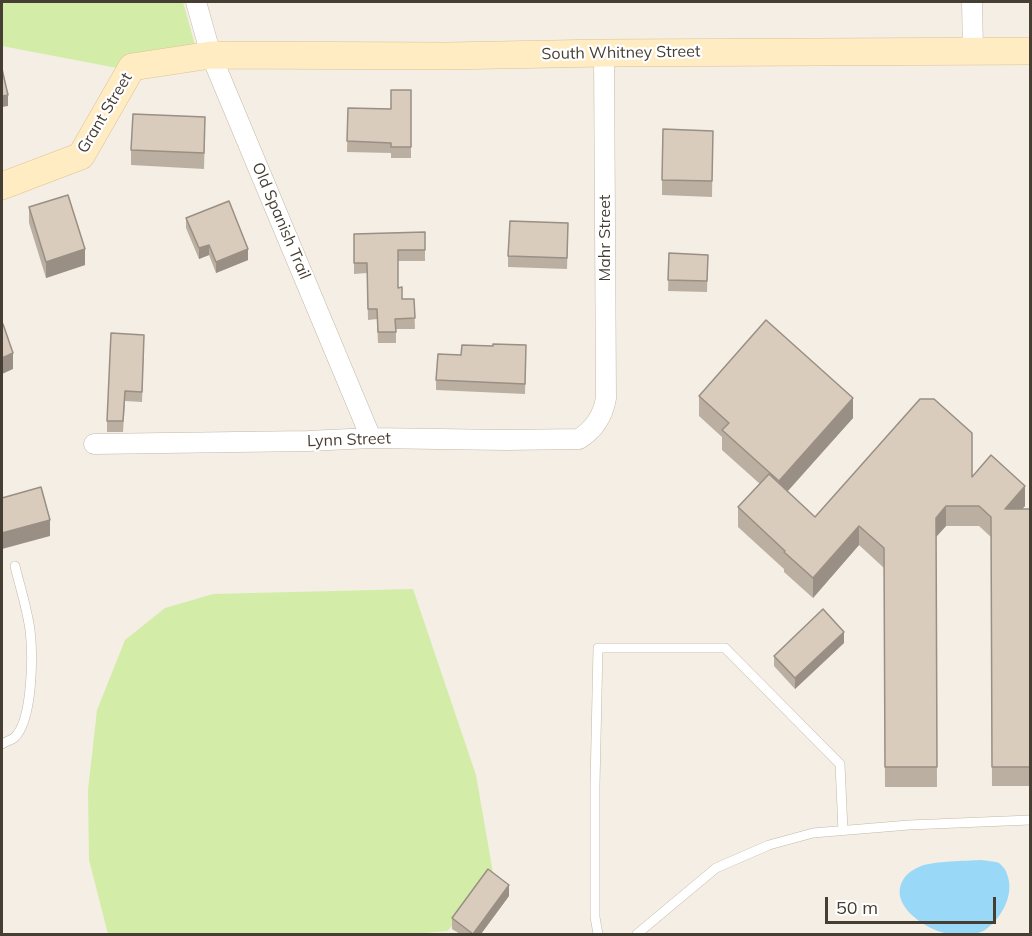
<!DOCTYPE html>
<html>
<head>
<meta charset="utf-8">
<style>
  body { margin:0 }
  #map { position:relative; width:1032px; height:936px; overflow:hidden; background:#f4eee4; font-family:Mulish,sans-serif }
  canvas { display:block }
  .frame { position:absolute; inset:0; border:3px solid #473e33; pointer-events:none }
  .scale { position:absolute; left:825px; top:897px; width:171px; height:27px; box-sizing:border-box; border:3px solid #473e33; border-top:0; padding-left:8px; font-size:18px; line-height:21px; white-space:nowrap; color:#473e33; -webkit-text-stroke:4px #fff; paint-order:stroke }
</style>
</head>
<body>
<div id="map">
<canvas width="1032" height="936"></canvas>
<div class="frame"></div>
<div class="scale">50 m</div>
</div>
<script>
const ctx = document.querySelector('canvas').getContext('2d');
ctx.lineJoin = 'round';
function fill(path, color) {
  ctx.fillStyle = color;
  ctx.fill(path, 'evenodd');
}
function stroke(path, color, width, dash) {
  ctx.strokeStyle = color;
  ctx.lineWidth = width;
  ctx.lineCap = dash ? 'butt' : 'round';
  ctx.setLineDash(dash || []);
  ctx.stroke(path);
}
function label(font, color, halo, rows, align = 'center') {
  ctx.font = font + ' Mulish,sans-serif';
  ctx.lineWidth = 4.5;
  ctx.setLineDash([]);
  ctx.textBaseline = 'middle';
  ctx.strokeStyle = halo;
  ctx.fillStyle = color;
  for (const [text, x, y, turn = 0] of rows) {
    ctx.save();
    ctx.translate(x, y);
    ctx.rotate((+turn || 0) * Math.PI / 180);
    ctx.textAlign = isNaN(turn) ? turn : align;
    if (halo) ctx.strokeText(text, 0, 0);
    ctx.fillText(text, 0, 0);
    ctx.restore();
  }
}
const green = new Path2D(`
  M 2,2 L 183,2 L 195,45 L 117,68 L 2,46 Z
  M 413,589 L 476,775 L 493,873 L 448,931 L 411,934 L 108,934 L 89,860 L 88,790 L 97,710 L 125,640 L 165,608 L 213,594 Z`);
const water = new Path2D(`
  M 981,860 C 986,861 994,861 999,863 C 1003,866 1006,870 1007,874 C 1015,894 1002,918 985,930 C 975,936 953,936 941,932 C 921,926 889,903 903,880 C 907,873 914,869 921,866 C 936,861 965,861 981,860 Z`);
const lane = new Path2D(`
  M 2,744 C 5,742 11,740 14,738 C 33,721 33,654 30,630 C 27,608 20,587 15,566
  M 598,934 L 595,917 L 595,785 L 598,648 L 725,648 L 840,764 L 843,831
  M 637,934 L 716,868 L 769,845 L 813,833 L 909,825 L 1030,820`);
const street = new Path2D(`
  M 196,2 L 211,55 L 371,438
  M 972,2 L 973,51
  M 94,444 L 308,441 L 371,438 L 505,440 L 579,439 C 595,429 603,416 606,398 L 604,53`);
const secondary = new Path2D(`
  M 2,186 L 81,156 L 132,67 L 211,55 L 447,56 L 604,53 L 1030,51`);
const wall = new Path2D(`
  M 411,90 L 411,158 L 391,158 L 391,153 L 347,152 L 348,108 L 391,109 Z
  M 713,131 L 712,197 L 662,195 L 662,180 Z
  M 205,133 L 204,169 L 131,165 L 131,150 Z
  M 29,207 L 85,265 L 46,278 L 29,223 Z
  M 186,218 L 248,260 L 216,273 L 209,255 L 199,259 L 186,228 Z
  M 425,232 L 425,261 L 398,261 L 398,288 L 402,299 L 414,299 L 415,329 L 396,329 L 396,343 L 378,343 L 377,319 L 368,320 L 367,273 L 354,274 L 354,234 Z
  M 568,234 L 567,269 L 508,267 L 508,256 Z
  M 669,253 L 708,255 L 707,292 L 668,291 Z
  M 144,345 L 142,402 L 125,401 L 123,432 L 107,432 L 107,421 Z
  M 461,355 L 526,356 L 525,394 L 436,390 L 436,380 Z
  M 699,396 L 853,418 L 787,491 L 815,517 L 972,477 L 1025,506 L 1022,509 L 1030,509 L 1030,786 L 992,786 L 991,537 L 979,526 L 946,526 L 936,537 L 937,787 L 885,787 L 884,568 L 859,545 L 813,598 L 784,572 L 784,569 L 738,527 L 738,507 L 760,484 L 722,450 L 722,437 L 699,416 Z
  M 844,643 L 795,689 L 774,666 L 774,656 Z
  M 509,896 L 481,934 L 460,934 L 452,929 L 452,918 Z`);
const shadedWall = new Path2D(`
  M 8,95 L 8,106 L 2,107 L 2,96 Z
  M 209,245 L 209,255 L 199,259 L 199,248 Z
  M 85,249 L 85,265 L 46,278 L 46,262 Z
  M 248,249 L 248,260 L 216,273 L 216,262 Z
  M 13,353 L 13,369 L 2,374 L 2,358 Z
  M 853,398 L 853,418 L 779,501 L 779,481 Z
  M 1025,486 L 1025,506 L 1005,528 L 1005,509 Z
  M 946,506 L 946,526 L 936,537 L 936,518 Z
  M 50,520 L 50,536 L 2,549 L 2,533 Z
  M 859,526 L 859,545 L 813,598 L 813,578 Z
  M 844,632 L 844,643 L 795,689 L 795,678 Z
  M 509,885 L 509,896 L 481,934 L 473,934 Z`);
const building = new Path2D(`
  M 2,69 L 8,95 L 2,96 Z
  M 391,90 L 411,90 L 411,147 L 391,147 L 391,143 L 347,141 L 348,108 L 391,109 Z
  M 133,114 L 205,117 L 204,153 L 131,150 Z
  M 663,129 L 713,131 L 712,181 L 662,180 Z
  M 68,195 L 85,249 L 46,262 L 29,207 Z
  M 229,201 L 248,249 L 216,262 L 209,245 L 199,248 L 186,218 Z
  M 510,221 L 568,223 L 567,258 L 508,256 Z
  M 425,232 L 425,250 L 398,250 L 398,288 L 402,287 L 402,299 L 414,299 L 415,318 L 395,319 L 396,332 L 378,332 L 377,309 L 368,309 L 367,263 L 354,263 L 354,234 Z
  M 669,253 L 708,255 L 707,281 L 668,280 Z
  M 766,320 L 853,398 L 779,481 L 722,430 L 729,423 L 699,396 Z
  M 3,324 L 13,353 L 2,358 L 2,325 Z
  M 111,333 L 144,335 L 142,392 L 125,391 L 123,421 L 107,421 Z
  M 493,344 L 526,345 L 525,384 L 436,380 L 438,354 L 461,355 L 462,345 L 493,346 Z
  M 920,399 L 934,399 L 972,433 L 972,477 L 991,455 L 1025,486 L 1005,509 L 1030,509 L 1030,767 L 992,767 L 991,517 L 979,506 L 946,506 L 936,518 L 937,767 L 885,767 L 884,548 L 859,526 L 813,578 L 784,552 L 785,551 L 738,507 L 769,474 L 815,517 Z
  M 41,487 L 50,520 L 2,533 L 2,498 Z
  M 823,609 L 844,632 L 795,678 L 774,656 Z
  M 488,869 L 509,885 L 473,934 L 452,918 Z`);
const streetNames = [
  ["South Whitney Street",621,53,-1],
  ["Grant Street",105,113,-59],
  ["Old Spanish Trail",281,221,67],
  ["Mahr Street",605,238,-90],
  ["Lynn Street",349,440,-2]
];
fill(green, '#d3eda9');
fill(water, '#9ad8f7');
stroke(lane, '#c3b8a9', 10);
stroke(street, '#c3b8a9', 21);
stroke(secondary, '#dcc391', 28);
stroke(lane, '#fff', 9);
stroke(street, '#fff', 20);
stroke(secondary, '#ffecc3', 27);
fill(wall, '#bbafa2');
fill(shadedWall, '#998f84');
fill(building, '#daccbc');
stroke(building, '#998f84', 1.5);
label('16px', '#473e33', '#fff', streetNames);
</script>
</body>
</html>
